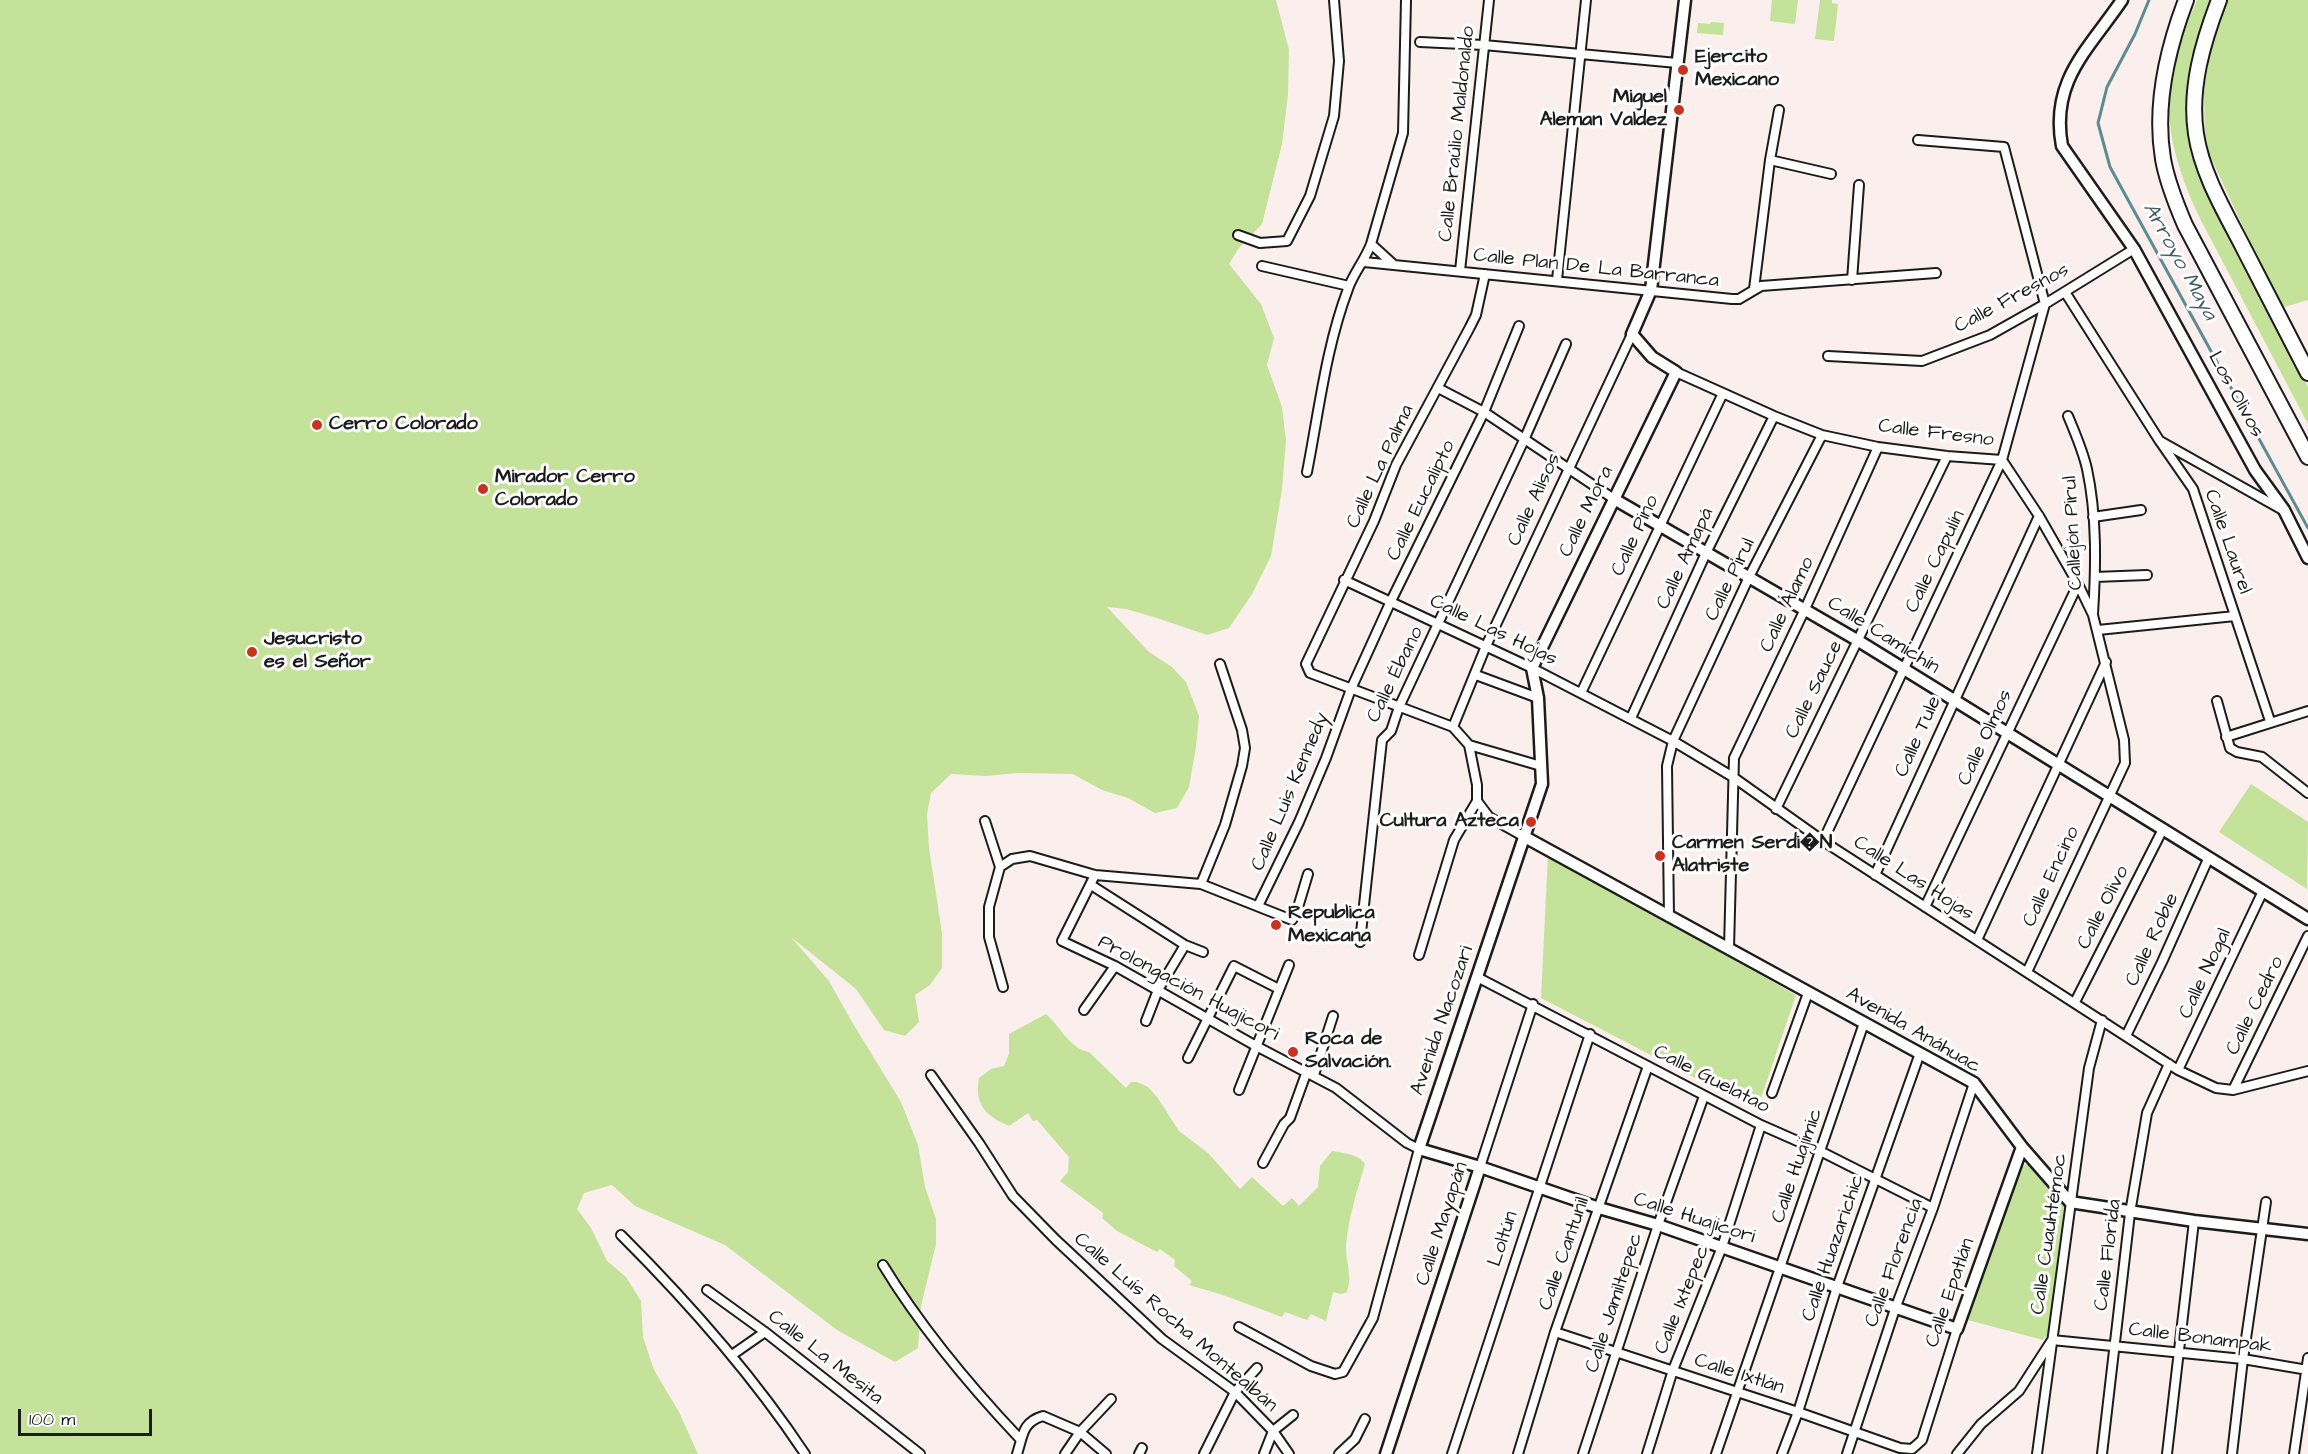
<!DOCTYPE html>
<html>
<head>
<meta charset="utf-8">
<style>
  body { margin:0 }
  #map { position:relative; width:2308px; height:1454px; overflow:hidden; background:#faefec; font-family:"Architects Daughter",sans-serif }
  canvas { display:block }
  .scale { position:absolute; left:18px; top:1409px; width:134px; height:27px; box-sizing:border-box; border:3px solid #1c1c1c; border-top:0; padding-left:8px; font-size:18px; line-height:21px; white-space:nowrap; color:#1c1c1c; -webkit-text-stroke:4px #fff; paint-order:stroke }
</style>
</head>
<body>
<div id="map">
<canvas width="2308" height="1454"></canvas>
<div class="scale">100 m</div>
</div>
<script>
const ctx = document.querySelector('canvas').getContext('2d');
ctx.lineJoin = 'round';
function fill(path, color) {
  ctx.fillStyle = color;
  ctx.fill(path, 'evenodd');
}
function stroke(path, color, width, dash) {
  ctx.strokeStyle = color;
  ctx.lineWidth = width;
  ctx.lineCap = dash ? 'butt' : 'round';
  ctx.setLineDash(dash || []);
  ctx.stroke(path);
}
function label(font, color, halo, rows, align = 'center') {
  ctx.font = font + ' "Architects Daughter",sans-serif';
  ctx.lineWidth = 6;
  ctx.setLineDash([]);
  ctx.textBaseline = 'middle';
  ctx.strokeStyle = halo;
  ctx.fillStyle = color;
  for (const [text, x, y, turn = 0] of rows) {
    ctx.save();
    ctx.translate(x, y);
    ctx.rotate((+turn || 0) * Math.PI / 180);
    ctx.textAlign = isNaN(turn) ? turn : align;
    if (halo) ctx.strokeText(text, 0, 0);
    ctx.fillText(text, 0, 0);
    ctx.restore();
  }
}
const green = new Path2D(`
  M 0,0 L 1276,0 L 1289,50 L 1288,94 L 1282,144 L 1262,224 L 1238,249 L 1229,264 L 1261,304 L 1274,338 L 1267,365 L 1282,407 L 1286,441 L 1282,489 L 1271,556 L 1252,594 L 1229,628 L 1207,635 L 1157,618 L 1126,609 L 1107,607 L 1149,652 L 1172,667 L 1186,682 L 1199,716 L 1196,747 L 1189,787 L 1177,808 L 1155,813 L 1128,798 L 1102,790 L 1073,774 L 1018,773 L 985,776 L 951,774 L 931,793 L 927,814 L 929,848 L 942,933 L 942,968 L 930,985 L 915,995 L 919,1022 L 905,1036 L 884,1030 L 856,989 L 791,937 L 829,981 L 852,1022 L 901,1102 L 918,1145 L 925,1187 L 936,1219 L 936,1244 L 921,1306 L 918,1348 L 895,1362 L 837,1330 L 725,1245 L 635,1206 L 612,1185 L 584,1193 L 577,1209 L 591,1228 L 607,1261 L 626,1277 L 641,1301 L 643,1337 L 654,1370 L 679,1412 L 698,1454 L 0,1454 Z
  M 1772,0 L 1798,0 L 1795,24 L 1770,21 Z
  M 1820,0 L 1832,0 L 1832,3 L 1838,4 L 1834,41 L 1815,39 Z
  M 2197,0 L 2214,0 L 2191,58 L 2187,103 L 2189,129 L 2210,191 L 2308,387 L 2308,424 L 2205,228 C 2179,178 2160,121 2173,65 C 2178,42 2188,21 2197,0 Z
  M 2225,0 L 2308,0 L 2308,300 L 2281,308 L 2205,145 L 2204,88 L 2214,33 Z
  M 1711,22 L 1724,23 L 1723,35 L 1697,33 L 1698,23 L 1710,24 Z
  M 2251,784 L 2308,822 L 2307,889 L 2219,832 Z
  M 1548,855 L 1796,995 L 1757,1110 L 1541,998 Z
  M 1046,1014 C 1059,1025 1071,1050 1089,1052 L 1126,1088 L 1131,1082 L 1137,1082 L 1148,1087 L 1157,1097 L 1179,1131 L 1208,1153 L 1240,1189 L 1252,1177 L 1283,1206 L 1292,1198 L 1299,1206 L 1318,1187 L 1320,1166 L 1332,1151 C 1343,1153 1359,1154 1365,1164 C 1357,1191 1349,1216 1346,1244 C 1345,1260 1353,1276 1347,1292 L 1341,1294 L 1333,1292 L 1326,1321 L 1311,1314 L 1307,1320 L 1285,1312 L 1282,1317 L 1223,1295 L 1189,1285 L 1192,1281 L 1174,1266 L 1175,1260 L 1160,1249 L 1157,1252 L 1117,1231 L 1102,1218 L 1103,1213 L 1060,1181 L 1068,1172 L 1069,1157 L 1037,1120 L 1033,1121 L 1028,1113 L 1009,1126 C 986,1116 974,1105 979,1078 L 991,1069 L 1004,1066 L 1009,1054 L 1009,1034 Z
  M 2026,1164 L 2029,1164 L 2065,1208 L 2049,1333 L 2043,1340 L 1968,1320 L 2022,1167 Z`);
const stream = new Path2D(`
  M 2149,0 L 2135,34 L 2107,87 L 2098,123 L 2110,167 L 2308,528`);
const street = new Path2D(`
  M 1420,42 L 1484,45 L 1677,63
  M 1770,160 L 1831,174
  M 1238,235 L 1260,243 L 1287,241 L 1310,196 L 1334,116 L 1339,61 L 1334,0
  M 1371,244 L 1393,264
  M 1364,262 L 1732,299 L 1739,299 L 1761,286 L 1936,273
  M 1262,266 L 1349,286
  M 1460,271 L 1489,0
  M 1485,274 L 1476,315 L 1470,327 L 1396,465 L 1374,521 L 1306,664 L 1310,673 L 1453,727 L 1469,745 L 1477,785 L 1477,801 L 1489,817 L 1523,836
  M 1557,280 L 1586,0
  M 1852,280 L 1859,185
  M 1754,289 L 1770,160 L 1779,110
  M 2065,292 L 2159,440 L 2193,489 L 2270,721
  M 1828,356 L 1922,361 L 1990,335 L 2045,304 L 2134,249
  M 1676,372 L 1774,416 L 1822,435 L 1878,447 L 1947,456 L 2002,460
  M 1438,388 L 1484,412 L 1614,499
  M 2068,416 C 2075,433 2083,451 2087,469 C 2097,516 2096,566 2093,614
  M 2160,441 L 2281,509
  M 2002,460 L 2039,516 L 2078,584 L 2093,615 L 2124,740 L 2125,763 L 2027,972
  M 1307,472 C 1319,411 1326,347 1348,289 C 1353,274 1365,260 1371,244 L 1403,133 L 1406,0
  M 2093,517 L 2141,510
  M 2095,577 L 2147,575
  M 1344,580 L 1532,668 L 1673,741 L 1733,777 L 1823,841 L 2178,1070 L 2216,1088 L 2233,1090 L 2308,1071
  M 2098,630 L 2235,616
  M 1476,675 L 1538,698
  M 1581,693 L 1723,393
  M 2217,701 L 2230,748 L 2237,752 L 2262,757 L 2308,793
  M 1631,718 L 1706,553 L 1774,416
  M 1453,727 L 1486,646 L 1632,334
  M 2226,737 L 2308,711
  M 1469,745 L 1541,766
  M 1776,809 L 1947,456
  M 985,821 L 1000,867
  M 1823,841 L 2002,460 L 2045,304 L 2004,147 L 1918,140
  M 1095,875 L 1062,941 L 1115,966 L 1256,1046 L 1336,1088 L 1407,1143 L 1419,1149 L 1373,1318 L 1343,1372 L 1335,1374 L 1311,1366 L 1239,1327
  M 1875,875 L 2039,516
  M 1201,884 L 1225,825 L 1242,766 L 1245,748 L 1242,730 L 1220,664
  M 1091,885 L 1185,945 L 1203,952
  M 1258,906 L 1299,822 L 1326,758 L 1351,689 L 1391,601 L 1484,412 L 1519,326
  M 1925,907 L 2078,584
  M 1669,917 L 1667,766 L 1673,741 L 1749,577 L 1822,435
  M 1977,940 L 2106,662
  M 1360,942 L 1382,740 L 1391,731 L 1399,707 L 1524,440 L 1566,344
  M 1729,948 L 1734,758 L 1805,609 L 1878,447
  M 1419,955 L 1454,840 L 1477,801
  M 1477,977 L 1761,1125 L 1820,1151 L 1933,1208
  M 1003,987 L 989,937 L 989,907 L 1000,867 L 1012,859 L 1030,856 L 1095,875 L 1201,884 L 1292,920 L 1296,914 L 1308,874
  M 2075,1002 L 2163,829
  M 1084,1010 L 1115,966
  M 1146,1021 L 1158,990 L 1185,945
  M 2126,1036 L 2162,962 L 2209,857
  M 1188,1058 L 1234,966 L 1279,989
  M 2178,1070 L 2263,891
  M 931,1075 L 979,1143 L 1013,1196 L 1056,1240 L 1162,1339 L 1235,1392 L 1273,1431 L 1289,1454
  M 1314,1075 L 1333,1016
  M 1239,1090 L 1289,965
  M 2233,1090 L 2308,936
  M 1772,1093 L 1808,993
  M 1263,1163 L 1284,1124 L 1290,1118 L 1307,1071
  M 1480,1167 L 1533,1004
  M 621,1235 C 689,1303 752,1374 805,1454
  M 883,1265 C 922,1329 969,1385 1020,1439
  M 707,1290 L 765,1332 L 920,1454
  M 1555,1332 L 1798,1412 L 1900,1448 L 1912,1449 L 1922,1440 L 1957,1329
  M 732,1355 L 765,1332
  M 1017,1454 C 1023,1436 1022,1422 1043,1416 L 1080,1432 L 1106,1454
  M 1065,1454 L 1080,1432 L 1111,1399
  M 1139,1454 L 1142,1448
  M 1204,1454 L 1235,1392 L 1257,1368
  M 1264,1454 L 1273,1431 L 1293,1415
  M 1339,1454 L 1355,1439 L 1365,1419
  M 1452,1454 L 1590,1034
  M 1518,1454 L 1555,1332 L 1648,1066
  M 1583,1454 L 1658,1225 L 1704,1096
  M 1647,1454 L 1673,1370 L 1722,1247 L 1761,1125
  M 1716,1454 L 1864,1023
  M 1782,1454 L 1798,1412 L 1837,1287 L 1920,1053
  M 1847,1454 L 1895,1309 L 1933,1208 L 1974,1083
  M 1957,1454 L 1981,1424 L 2019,1391 L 2052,1340 L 2243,1359 L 2308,1370
  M 2037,1454 L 2089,1068 L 2102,1020
  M 2102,1454 L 2130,1213 L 2147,1113 L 2169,1064
  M 2167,1454 L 2194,1221
  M 2232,1454 L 2243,1359 L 2266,1202
  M 2294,1454 L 2308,1358`);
const secondary = new Path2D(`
  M 1685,0 L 1651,290 L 1632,334 L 1652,357 L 1676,372 L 1532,668 L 1538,698 L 1542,784 L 1419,1149 L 1480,1167 L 1599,1208 L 1658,1225 L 1957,1329 L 2022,1147
  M 2122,0 C 2088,50 2050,81 2062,146 L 2134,249 L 2255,470 L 2284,510 L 2308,558
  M 1614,499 L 1857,640 L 2308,919
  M 1523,836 L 1974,1083 L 2022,1147 L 2070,1202 L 2194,1221 L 2308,1234
  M 1386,1454 L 1480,1167`);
const highway = new Path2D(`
  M 2186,0 C 2167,50 2154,105 2163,159 C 2167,182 2176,204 2185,225 L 2308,457
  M 2219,0 C 2203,42 2189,88 2196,134 C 2202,174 2225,212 2243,247 C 2265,289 2286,331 2308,373`);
const markers = [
  [1683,70,6,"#c8321e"],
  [1679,110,6,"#c8321e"],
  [317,425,6,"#c8321e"],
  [483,489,6,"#c8321e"],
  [252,652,6,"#c8321e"],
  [1531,822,6,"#c8321e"],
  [1660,856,6,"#c8321e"],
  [1276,925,6,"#c8321e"],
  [1293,1052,6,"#c8321e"]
];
const poiNames = [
  ["Ejercito",1695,58],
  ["Mexicano",1695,81],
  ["Miguel",1667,98,"right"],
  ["Aleman Valdez",1667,121,"right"],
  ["Cerro Colorado",329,425],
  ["Mirador Cerro",495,478],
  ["Colorado",495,501],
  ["Jesucristo",264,640],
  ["es el Señor",264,663],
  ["Cultura Azteca",1519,822,"right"],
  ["Carmen Serdi�N",1672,844],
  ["Alatriste",1672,867],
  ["Republica",1288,914],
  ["Mexicana",1288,937],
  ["Roca de",1305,1040],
  ["Salvación.",1305,1063]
];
const streetNames = [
  ["Calle Braúlio Maldonaldo",1458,134,-84],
  ["Calle Plan De La Barranca",1596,269,6],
  ["Calle Fresnos",2012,299,-28],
  ["Los Olivos",2235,395,61],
  ["Calle Fresno",1936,434,7],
  ["Calle La Palma",1381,467,-65],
  ["Calle Alisos",1535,500,-65],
  ["Calle Eucalipto",1422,501,-64],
  ["Calle Mora",1587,512,-64],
  ["Callejón Pirul",2074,533,-93],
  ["Calle Pino",1636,536,-65],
  ["Calle Laurel",2227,542,71],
  ["Calle Amapá",1686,559,-65],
  ["Calle Capulín",1936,562,-64],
  ["Calle Pirul",1731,580,-64],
  ["Calle Álamo",1788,605,-65],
  ["Calle Las Hojas",1493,631,26],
  ["Calle Camichín",1883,636,32],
  ["Calle Ébano",1396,675,-64],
  ["Calle Sauce",1815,690,-64],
  ["Calle Tule",1919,737,-66],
  ["Calle Olmos",1986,738,-65],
  ["Calle Luis Kennedy",1291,792,-67],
  ["Calle Encino",2052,877,-65],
  ["Calle Las Hojas",1913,879,33],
  ["Calle Olivo",2104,908,-63],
  ["Calle Roble",2153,940,-65],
  ["Calle Nogal",2206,974,-65],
  ["Prolongación Huajicori",1188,989,28],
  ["Calle Cedro",2256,1006,-64],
  ["Avenida Nacozari",1443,1021,-71],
  ["Avenida Anáhuac",1913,1031,30],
  ["Calle Guelatao",1711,1080,27],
  ["Calle Huajimic",1798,1166,-71],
  ["Calle Huajicori",1694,1219,18],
  ["Calle Mayapán",1443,1224,-72],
  ["Calle Cuauhtémoc",2050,1234,-82],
  ["Loltún",1504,1239,-72],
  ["Calle Huazarichic",1834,1248,-71],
  ["Calle Cantunil",1565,1254,-71],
  ["Calle Florida",2109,1255,-83],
  ["Calle Florencia",1895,1263,-70],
  ["Calle Epatlán",1951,1293,-71],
  ["Calle Ixtepec",1683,1300,-68],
  ["Calle Jamiltepec",1615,1303,-72],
  ["Calle Luís Rocha Montealbán",1175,1323,41],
  ["Calle Bonampak",2200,1339,7],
  ["Calle La Mesita",825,1358,38],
  ["Calle Ixtlán",1739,1375,18]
];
const waterNames = [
  ["Arroyo Maya",2179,262,61]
];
fill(green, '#c4e29a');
stroke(stream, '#5c8c92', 3);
stroke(street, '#1c1c1c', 12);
stroke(secondary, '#1c1c1c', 15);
stroke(highway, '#1c1c1c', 18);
stroke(street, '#fff', 8);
stroke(secondary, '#fff', 10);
stroke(highway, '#fff', 14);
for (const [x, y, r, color] of markers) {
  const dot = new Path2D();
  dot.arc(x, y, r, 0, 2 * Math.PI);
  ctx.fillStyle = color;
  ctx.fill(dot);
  stroke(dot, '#fff', 2);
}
label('bold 20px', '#1c1c1c', '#fff', poiNames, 'left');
label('20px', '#1c1c1c', '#fff', streetNames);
label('italic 21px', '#415d61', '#fff', waterNames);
</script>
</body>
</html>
